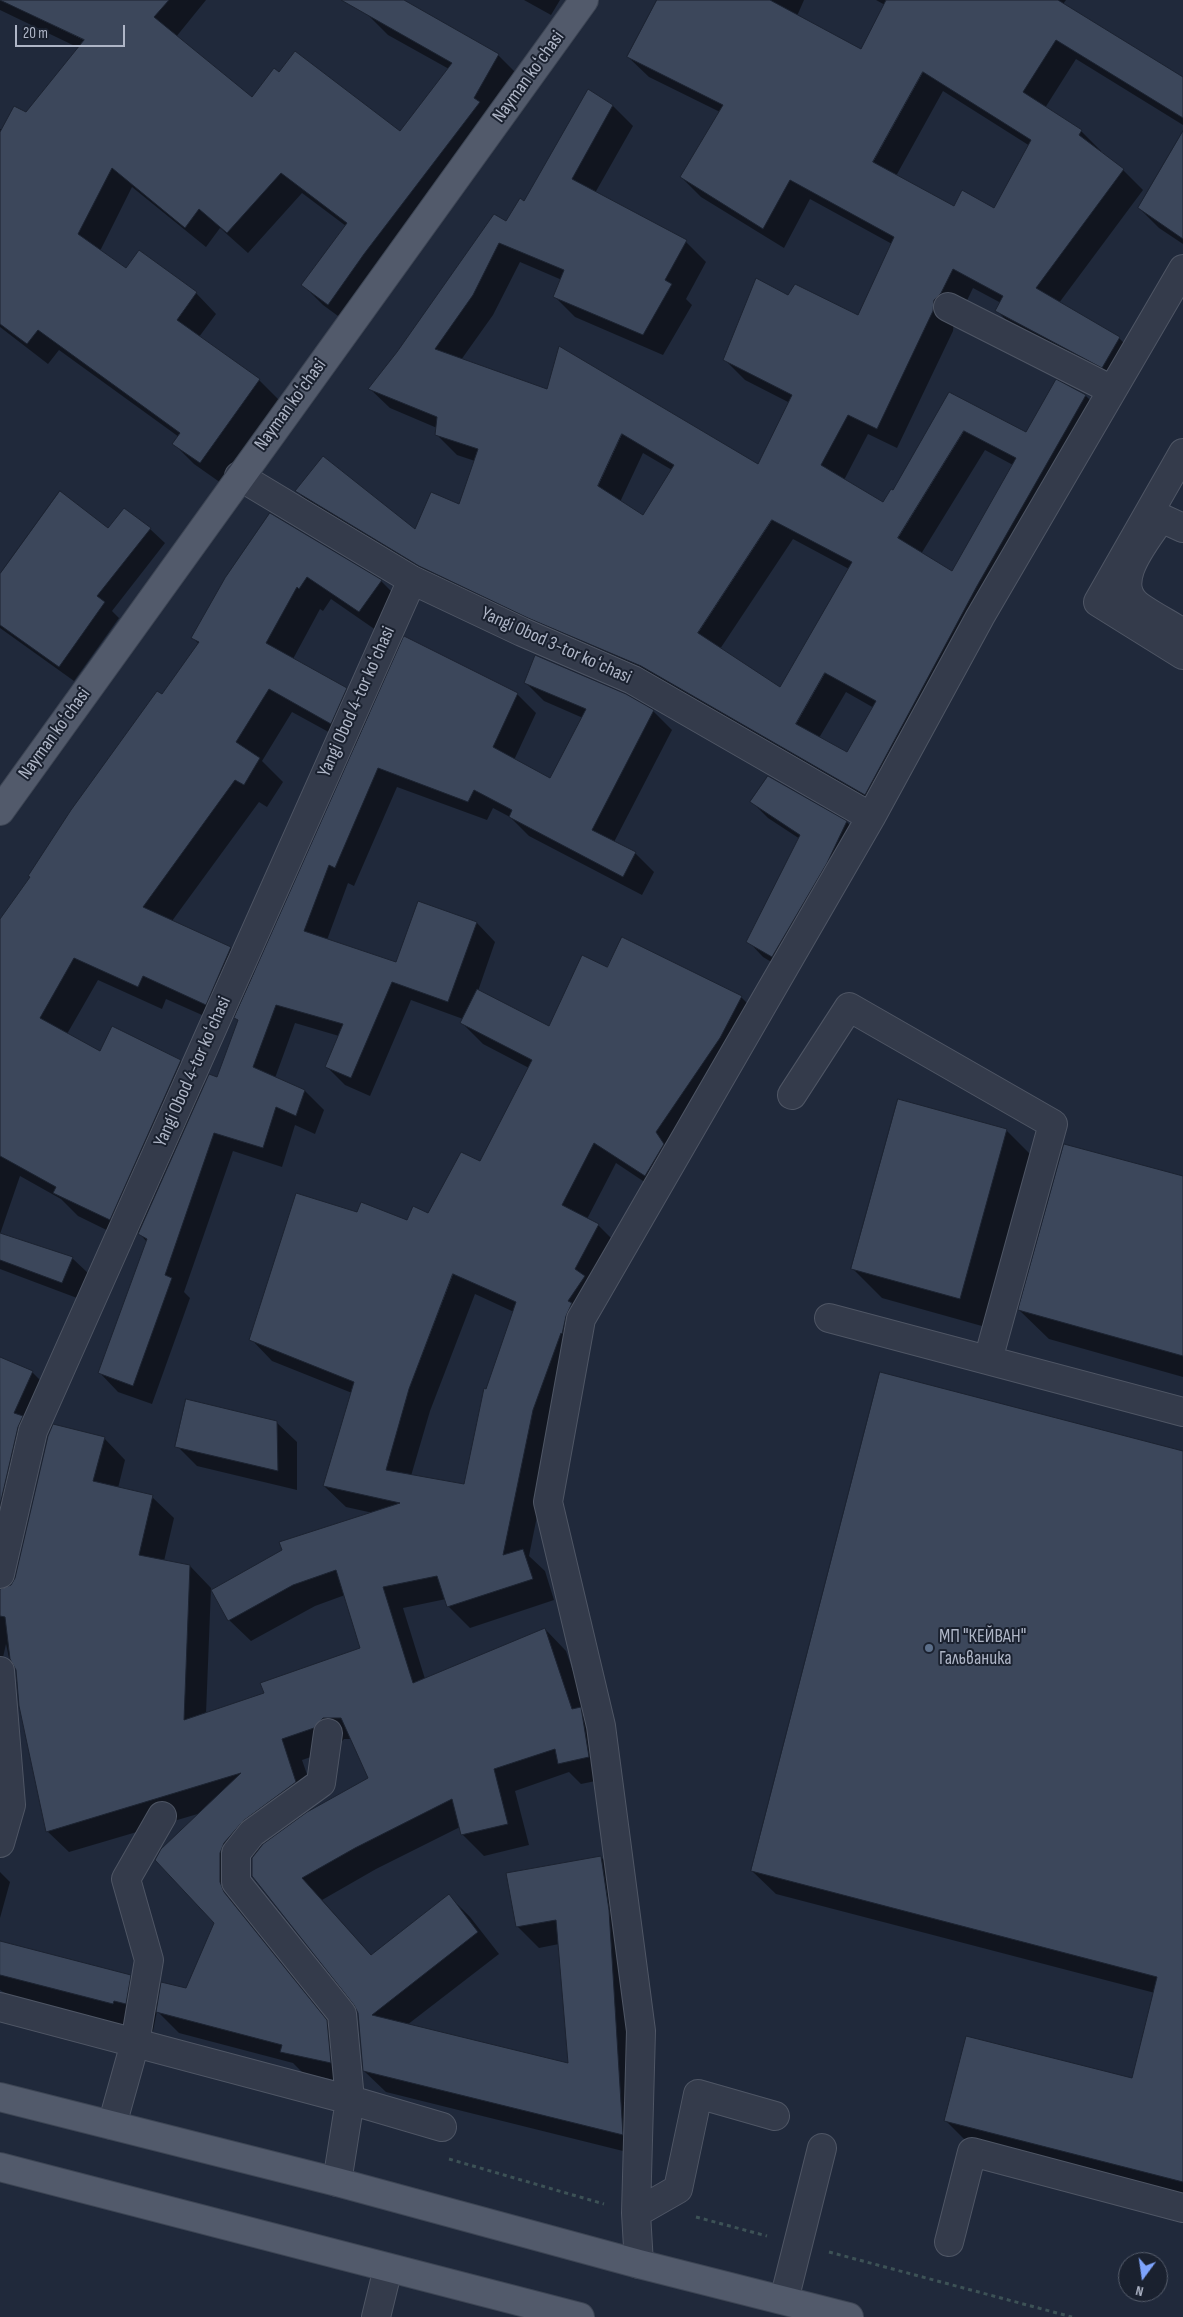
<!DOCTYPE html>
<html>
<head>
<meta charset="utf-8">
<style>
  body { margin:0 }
  #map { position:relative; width:1183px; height:2317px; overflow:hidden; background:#20293b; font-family:"Sofia Sans Condensed",sans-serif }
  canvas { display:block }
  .north { position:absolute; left:1118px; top:2252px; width:50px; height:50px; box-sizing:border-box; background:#1a212f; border:1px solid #565d6c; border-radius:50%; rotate:194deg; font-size:14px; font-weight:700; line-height:20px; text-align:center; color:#afb6c7 }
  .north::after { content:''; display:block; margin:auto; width:18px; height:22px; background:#7ea4fd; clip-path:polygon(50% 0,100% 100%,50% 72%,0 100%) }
  .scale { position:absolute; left:15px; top:25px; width:110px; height:22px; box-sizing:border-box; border:2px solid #afb6c7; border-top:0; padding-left:6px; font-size:15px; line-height:18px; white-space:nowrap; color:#afb6c7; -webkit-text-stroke:4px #1a212f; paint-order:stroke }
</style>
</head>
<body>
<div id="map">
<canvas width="1183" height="2317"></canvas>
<div class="north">N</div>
<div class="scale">20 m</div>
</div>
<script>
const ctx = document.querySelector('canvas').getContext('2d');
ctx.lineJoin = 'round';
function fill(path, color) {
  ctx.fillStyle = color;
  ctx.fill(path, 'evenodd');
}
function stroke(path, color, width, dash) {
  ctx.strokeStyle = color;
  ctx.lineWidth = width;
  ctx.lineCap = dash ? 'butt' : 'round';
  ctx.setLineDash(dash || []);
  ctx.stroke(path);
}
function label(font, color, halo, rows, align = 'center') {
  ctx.font = font + ' "Sofia Sans Condensed",sans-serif';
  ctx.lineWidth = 4;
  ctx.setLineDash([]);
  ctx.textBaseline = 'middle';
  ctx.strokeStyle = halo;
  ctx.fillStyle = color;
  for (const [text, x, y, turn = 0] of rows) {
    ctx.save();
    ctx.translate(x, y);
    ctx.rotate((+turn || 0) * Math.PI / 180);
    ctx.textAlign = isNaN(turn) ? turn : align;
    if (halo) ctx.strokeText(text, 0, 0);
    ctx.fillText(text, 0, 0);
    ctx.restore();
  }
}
const shadow = new Path2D(`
  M 0,0 L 206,0 L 176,37 L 252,99 L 400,133 L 449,69 L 388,35 L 367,14 L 376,0 L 401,0 L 498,55 L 518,75 L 349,324 L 323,305 L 303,285 L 346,226 L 302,193 L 248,253 L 220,228 L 206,247 L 132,187 L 100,251 L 126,270 L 196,293 L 216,314 L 199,337 L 259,380 L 279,400 L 221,483 L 194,464 L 174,444 L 179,437 L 59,350 L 48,364 L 0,327 L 0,129 L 3,130 L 26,113 L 79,48 L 0,10 Z
  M 524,0 L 560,0 L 551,15 Z
  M 659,0 L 804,0 L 797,16 L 861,51 L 885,5 L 876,0 L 1066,0 L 1063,4 L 1183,78 L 1183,125 L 1076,59 L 1045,108 L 1081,131 L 1101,151 L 1100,153 L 1123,170 L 1143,190 L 1059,303 L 1119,338 L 1139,358 L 1123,387 L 1017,331 L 997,311 L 1001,303 L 973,288 L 961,313 L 954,321 L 953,331 L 897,448 L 868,434 L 844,480 L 884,503 L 893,491 L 950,393 L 1027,433 L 1086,396 L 1106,416 L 885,815 L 441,586 L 317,511 L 297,491 L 416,531 L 459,506 L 475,461 L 457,455 L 437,435 L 437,428 L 390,408 L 370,389 L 506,222 L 613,106 L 633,126 L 595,193 L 686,242 L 706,262 L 686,299 L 692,305 L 663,355 L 575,317 L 555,297 L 562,280 L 520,262 L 493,315 L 461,360 L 758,466 L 790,403 L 745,380 L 725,360 L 789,297 L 858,317 L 892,244 L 810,199 L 784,248 L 701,197 L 681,177 L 720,112 L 649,77 L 628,57 ZM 943,91 L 1030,146 L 995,209 L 954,207 L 896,176 ZM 985,450 L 1013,465 L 953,573 L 921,554 ZM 643,453 L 672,470 L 644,516 L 620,502 ZM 793,539 L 849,569 L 781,689 L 720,649 ZM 846,692 L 874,708 L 848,754 L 819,738 Z
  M 1183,134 L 1183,244 L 1159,228 L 1139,208 Z
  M 270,515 L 381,581 L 404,604 L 383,635 L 331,599 L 323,611 L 320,609 L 293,659 L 346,689 L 371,714 L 517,694 L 536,713 L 514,760 L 550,780 L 583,718 L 544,701 L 525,682 L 653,711 L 672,730 L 614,842 L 635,853 L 654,872 L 642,895 L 529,836 L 510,817 L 493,808 L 487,820 L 397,787 L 354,886 L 348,883 L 327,940 L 396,964 L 477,923 L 495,942 L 478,991 L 550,1028 L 608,969 L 741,997 L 762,1018 L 667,1197 L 616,1163 L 587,1219 L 598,1225 L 619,1246 L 590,1322 L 554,1432 L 529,1556 L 545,1571 L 554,1600 L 470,1628 L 449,1607 L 446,1599 L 403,1608 L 425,1679 L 545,1629 L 566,1651 L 610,1778 L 581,1784 L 569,1772 L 515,1791 L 529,1845 L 484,1856 L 462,1834 L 460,1827 L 376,1869 L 322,1900 L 372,1956 L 449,1896 L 470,1917 L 499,1954 L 407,2025 L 569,2065 L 559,1944 L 539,1948 L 517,1926 L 601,1857 L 622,1879 L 643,2156 L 386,2092 L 364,2071 L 359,2012 L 356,2004 L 253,1876 L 253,1855 L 245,1865 L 241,1875 L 348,2043 L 352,2084 L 303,2073 L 293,2063 L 179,2033 L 157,2011 L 153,2031 L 141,2028 L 140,2031 L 11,1997 L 0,1990 L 0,1942 L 130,1976 L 159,2004 L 186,1989 L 215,1923 L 201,1813 L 69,1852 L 47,1831 L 17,1669 L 9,1658 L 6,1644 L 0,1671 L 0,1358 L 33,1373 L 56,1396 L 38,1433 L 45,1440 L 41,1451 L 9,1588 L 13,1585 L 104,1438 L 125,1460 L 118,1488 L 152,1497 L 174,1518 L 164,1561 L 190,1566 L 211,1588 L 206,1714 L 265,1694 L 362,1649 L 345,1595 L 315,1606 L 251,1641 L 229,1620 L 373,1513 L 346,1507 L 324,1486 L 352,1393 L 272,1361 L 251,1339 L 358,1214 L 408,1221 L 429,1214 L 480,1163 L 529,1068 L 483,1044 L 461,1022 L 463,1019 L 411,1000 L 370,1096 L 345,1085 L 326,1066 L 339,1036 L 295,1023 L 275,1078 L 305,1091 L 324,1110 L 315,1134 L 295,1125 L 282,1167 L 233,1151 L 184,1292 L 190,1298 L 152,1404 L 118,1392 L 100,1373 L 147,1242 L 138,1232 L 133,1243 L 78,1216 L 61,1199 L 20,1176 L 0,1234 L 72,1258 L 88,1273 L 77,1298 L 0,1269 L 0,922 L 199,644 L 193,638 ZM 292,712 L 356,747 L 255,973 L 231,948 L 172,921 L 259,802 L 267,807 L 283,782 L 262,761 ZM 98,980 L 162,1009 L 166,999 L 229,1027 L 234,1016 L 239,1022 L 218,1079 L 205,1086 L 181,1061 L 101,1053 L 67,1034 ZM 475,1294 L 514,1312 L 486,1390 L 465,1485 L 411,1476 L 430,1411 ZM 344,1739 L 352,1739 L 370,1778 L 260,1848 L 264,1842 L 317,1803 L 302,1760 L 335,1749 Z
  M 150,529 L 165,543 L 112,611 L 119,618 L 74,681 L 0,628 L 0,576 L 108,530 Z
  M 768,777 L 847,822 L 862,838 L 788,972 L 763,957 L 748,941 L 800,839 L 768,818 L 752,802 Z
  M 1006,1130 L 1036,1160 L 989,1328 L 882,1298 L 853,1269 Z
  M 1183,1178 L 1183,1377 L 1049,1339 L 1019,1310 Z
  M 276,1422 L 297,1442 L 297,1490 L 197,1466 L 177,1446 Z
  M 1183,1452 L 1183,2199 L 969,2144 L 945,2120 L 1132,2080 L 1155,1993 L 776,1894 L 752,1871 Z
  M 0,1872 L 10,1882 L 0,1918 Z`);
const building = new Path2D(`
  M 0,0 L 169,0 L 154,17 L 252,97 L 274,68 L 279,72 L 295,51 L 400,131 L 452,63 L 341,0 L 404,0 L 499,54 L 474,98 L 480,102 L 364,254 L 328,305 L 301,285 L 347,223 L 281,173 L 227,233 L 199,209 L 185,228 L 112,168 L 78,234 L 126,268 L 139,250 L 197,292 L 177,320 L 260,379 L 200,463 L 172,444 L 180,433 L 38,330 L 27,344 L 0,324 L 0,132 L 14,106 L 26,112 L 84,40 Z
  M 657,0 L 770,0 L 861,49 L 886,0 L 1058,0 L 1183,77 L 1183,118 L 1056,40 L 1023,92 L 1082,130 L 1079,135 L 1124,169 L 1036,288 L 1120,337 L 1102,368 L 995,311 L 1003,296 L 953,269 L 941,293 L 934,300 L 933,311 L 877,429 L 848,415 L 821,465 L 883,502 L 891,489 L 893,490 L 949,392 L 1026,432 L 1056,379 L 1086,395 L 977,586 L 865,795 L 641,666 L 528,618 L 419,566 L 295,491 L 323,456 L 415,529 L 431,492 L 459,504 L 478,449 L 435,435 L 437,417 L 368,389 L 397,352 L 494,214 L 506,221 L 520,198 L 524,201 L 588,89 L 613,105 L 572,179 L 687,240 L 665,280 L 672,284 L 643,335 L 553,297 L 564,270 L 499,243 L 473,295 L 435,349 L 547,389 L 559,346 L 758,464 L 792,395 L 723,360 L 756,278 L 788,295 L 795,284 L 858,315 L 894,237 L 790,180 L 763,229 L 680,177 L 723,105 L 627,57 ZM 923,72 L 1031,140 L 994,208 L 962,190 L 954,206 L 873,162 ZM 964,431 L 1016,458 L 952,571 L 898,538 ZM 622,434 L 674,465 L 643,515 L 598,486 ZM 772,520 L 852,562 L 780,687 L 698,633 ZM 825,673 L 876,701 L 847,752 L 796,724 Z
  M 1183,131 L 1183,239 L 1138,208 Z
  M 60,491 L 108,528 L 124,508 L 151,528 L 97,596 L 105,602 L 59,667 L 0,625 L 0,574 Z
  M 270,513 L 382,580 L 359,612 L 307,577 L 299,589 L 297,587 L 266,643 L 347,688 L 331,724 L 269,689 L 236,742 L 260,758 L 244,785 L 235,780 L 143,907 L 231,947 L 206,1005 L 143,976 L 138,987 L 74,958 L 40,1018 L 100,1051 L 112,1026 L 181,1060 L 110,1220 L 53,1193 L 56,1187 L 0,1156 L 0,919 L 30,877 L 28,876 L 71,810 L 157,691 L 162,694 L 199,642 L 191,638 L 225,578 Z
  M 404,636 L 518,693 L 493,747 L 550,778 L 586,709 L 524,683 L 535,655 L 626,694 L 654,710 L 592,830 L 636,852 L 623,877 L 509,817 L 512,810 L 474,790 L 468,802 L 378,768 L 335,868 L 329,865 L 304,931 L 396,962 L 418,901 L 477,922 L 448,1002 L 392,982 L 351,1078 L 325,1067 L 343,1024 L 276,1005 L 253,1067 L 305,1090 L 296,1116 L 276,1107 L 263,1148 L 214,1133 L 165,1275 L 172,1278 L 133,1386 L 98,1373 L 147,1239 L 138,1234 L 209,1074 L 217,1077 L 238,1020 L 234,1018 Z
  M 768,776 L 847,821 L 827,863 L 772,957 L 746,942 L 800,835 L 750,802 Z
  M 622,937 L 742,996 L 720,1038 L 656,1132 L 664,1144 L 645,1176 L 594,1143 L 562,1205 L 599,1224 L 575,1269 L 585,1276 L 568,1301 L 572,1303 L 566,1316 L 562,1334 L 561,1333 L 533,1410 L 503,1555 L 523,1549 L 533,1579 L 447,1607 L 437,1576 L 383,1587 L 413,1683 L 545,1628 L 572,1709 L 581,1707 L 589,1757 L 558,1764 L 555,1749 L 494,1769 L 508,1824 L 461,1835 L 452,1799 L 355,1848 L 302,1878 L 371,1955 L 449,1894 L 478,1932 L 372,2015 L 568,2063 L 556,1920 L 516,1927 L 506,1873 L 601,1856 L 609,1910 L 623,2135 L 363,2071 L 358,2013 L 354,2005 L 252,1876 L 252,1858 L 263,1844 L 307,1812 L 368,1778 L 341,1718 L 323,1718 L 314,1728 L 282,1739 L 296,1782 L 243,1821 L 224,1843 L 220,1853 L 220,1882 L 224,1892 L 327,2020 L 331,2063 L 280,2052 L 282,2045 L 156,2012 L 161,1982 L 186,1988 L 214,1923 L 155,1860 L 161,1849 L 241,1773 L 46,1832 L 19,1706 L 16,1670 L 10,1659 L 5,1617 L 0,1616 L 0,1589 L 11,1585 L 15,1578 L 48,1436 L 53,1424 L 105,1437 L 93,1481 L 153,1495 L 139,1555 L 190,1565 L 184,1720 L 264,1693 L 260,1683 L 360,1648 L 336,1570 L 293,1585 L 228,1621 L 211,1590 L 282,1550 L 279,1542 L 400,1503 L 323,1486 L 354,1382 L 249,1340 L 296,1193 L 357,1212 L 361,1202 L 407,1220 L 413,1206 L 428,1213 L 461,1152 L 480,1161 L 532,1060 L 460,1023 L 477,989 L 549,1026 L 582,955 L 607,967 ZM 453,1274 L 516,1302 L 486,1389 L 484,1388 L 464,1484 L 386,1470 L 409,1389 Z
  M 898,1099 L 1007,1129 L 960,1299 L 851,1269 Z
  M 1064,1144 L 1183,1176 L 1183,1356 L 1018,1310 Z
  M 0,1233 L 73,1257 L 62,1283 L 0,1260 Z
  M 0,1357 L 33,1371 L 14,1413 L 23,1416 L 18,1427 L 0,1505 Z
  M 880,1372 L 1183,1451 L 1183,2182 L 944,2121 L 966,2036 L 1132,2078 L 1157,1977 L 751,1871 Z
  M 186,1399 L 277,1421 L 278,1471 L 175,1447 Z
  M 0,1941 L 131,1975 L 126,2004 L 114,2001 L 113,2004 L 0,1975 Z`);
const path = new Path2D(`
  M 449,2159 L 604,2204
  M 696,2217 L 767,2236
  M 829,2252 L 1072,2317`);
const minor = new Path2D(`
  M 948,307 L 1112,390
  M 1183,453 L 1098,602 L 1183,655
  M 239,476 L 412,580 L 522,632 L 633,680 L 871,817
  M 1183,528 L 1161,518 C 1147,540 1108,583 1139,606 C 1153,616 1169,624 1183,633
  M 792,1095 L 849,1007 L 1053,1124 L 988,1360
  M 829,1318 L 1183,1412
  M 0,1574 L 33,1431 L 412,580
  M 0,1671 L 11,1805 L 0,1843
  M 328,1733 L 321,1783 L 252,1833 L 236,1853 L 236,1882 L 342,2014 L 350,2100 L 337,2182
  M 0,2007 L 350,2100 L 442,2127
  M 112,2125 L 135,2043 L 149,1960 L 126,1879 L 162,1816
  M 636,2213 L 678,2189 L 698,2094 L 775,2116
  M 949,2242 L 972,2152 L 1183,2208
  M 639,2264 L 636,2213 L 641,2031 L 601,1726 L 548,1502 L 581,1319 L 871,817 L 980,617 L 1183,269
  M 784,2300 L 822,2148
  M 376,2317 L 388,2268`);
const major = new Path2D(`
  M 0,811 L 584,0
  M 0,2097 L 337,2182 L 639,2264 L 849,2317
  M 0,2167 L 580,2317`);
const markers = [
  [929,1648,5,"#5c6f8a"]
];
const streetNames = [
  ["Nayman koʻchasi",529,77,-54],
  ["Nayman koʻchasi",291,405,-54],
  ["Yangi Obod 3-tor koʻchasi",556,646,24],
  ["Yangi Obod 4-tor koʻchasi",357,702,-66],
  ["Nayman koʻchasi",55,734,-54],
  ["Yangi Obod 4-tor koʻchasi",193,1072,-66]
];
const poiNames = [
  ["МП \"КЕЙВАН\"",939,1637],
  ["Гальваника",939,1659]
];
fill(shadow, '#0007');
fill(building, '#3c475b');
stroke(building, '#1c2331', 1);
stroke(minor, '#4f5665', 30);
stroke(major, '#3d4554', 30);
stroke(path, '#3d5256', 3, [4, 4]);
stroke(minor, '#343b4b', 28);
stroke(major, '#525a6b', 28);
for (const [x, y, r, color] of markers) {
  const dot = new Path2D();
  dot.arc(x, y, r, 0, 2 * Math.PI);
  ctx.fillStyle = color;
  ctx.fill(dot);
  stroke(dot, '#1a212f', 2);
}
label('19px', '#afb6c7', '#1a212f', streetNames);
label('19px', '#afb6c7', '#1a212f', poiNames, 'left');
</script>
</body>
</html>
